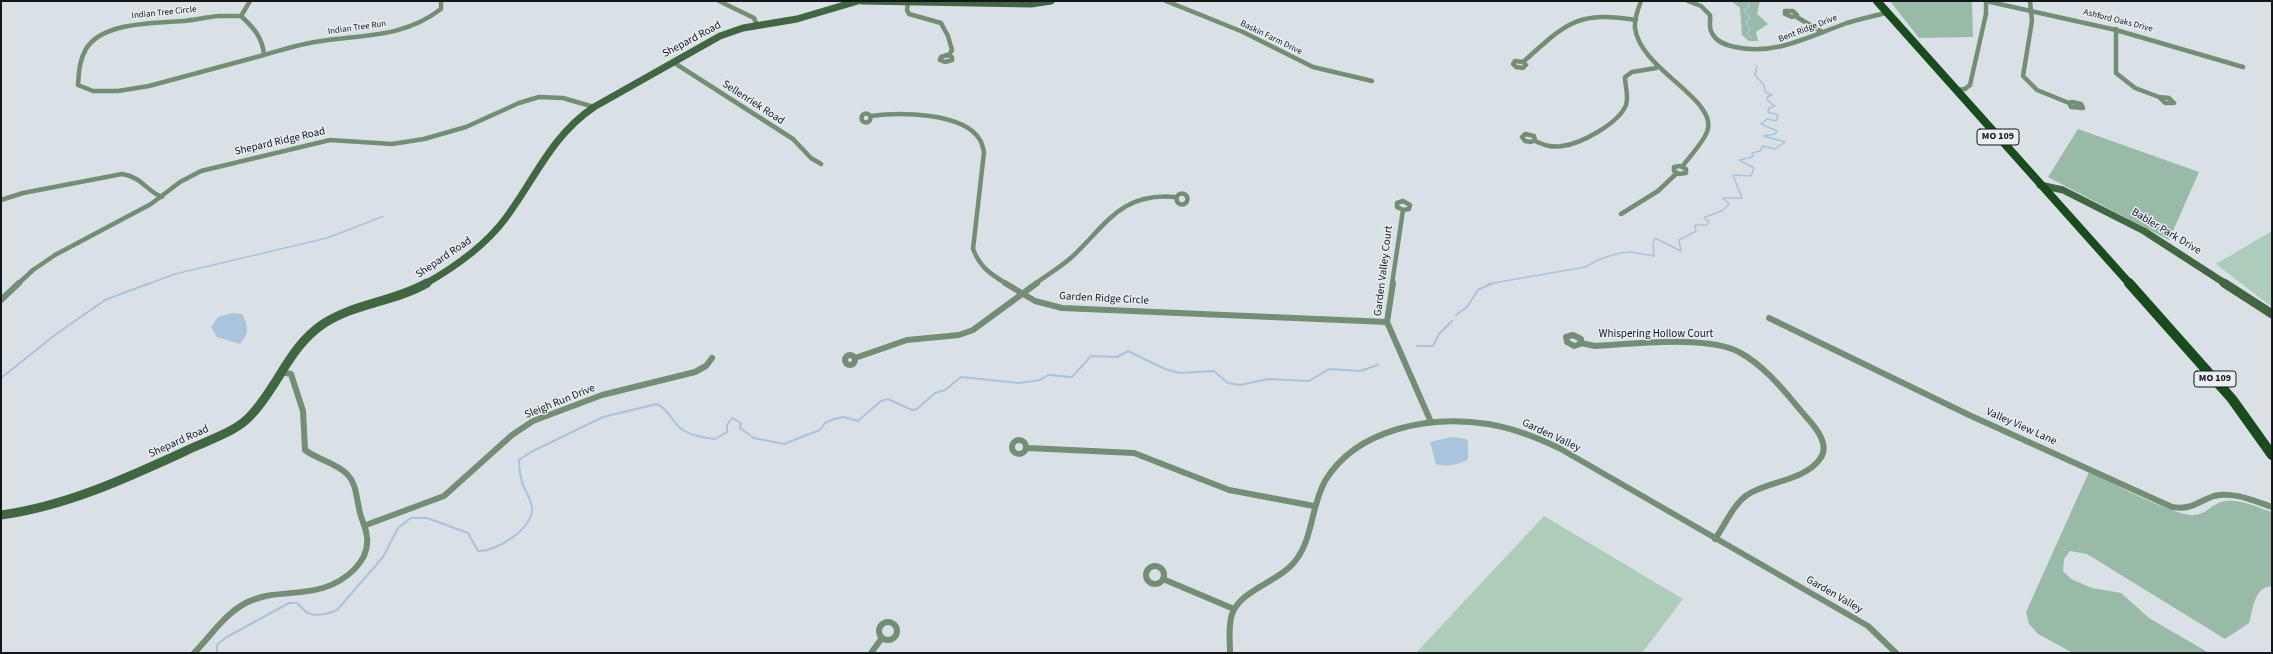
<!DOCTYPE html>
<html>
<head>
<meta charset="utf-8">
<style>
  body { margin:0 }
  #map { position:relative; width:2273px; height:654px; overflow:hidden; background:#d9e0e6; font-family:"Source Sans 3",sans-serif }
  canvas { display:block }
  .frame { position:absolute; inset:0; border:2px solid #141619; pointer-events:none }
</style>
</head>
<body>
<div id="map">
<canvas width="2273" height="654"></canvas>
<div class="frame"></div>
</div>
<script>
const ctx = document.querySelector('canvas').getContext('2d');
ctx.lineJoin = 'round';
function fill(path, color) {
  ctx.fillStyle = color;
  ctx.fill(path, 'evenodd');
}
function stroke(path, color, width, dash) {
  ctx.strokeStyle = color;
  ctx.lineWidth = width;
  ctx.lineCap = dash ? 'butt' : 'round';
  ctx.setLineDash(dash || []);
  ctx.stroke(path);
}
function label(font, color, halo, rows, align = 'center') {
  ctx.font = font + ' "Source Sans 3",sans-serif';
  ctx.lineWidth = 3;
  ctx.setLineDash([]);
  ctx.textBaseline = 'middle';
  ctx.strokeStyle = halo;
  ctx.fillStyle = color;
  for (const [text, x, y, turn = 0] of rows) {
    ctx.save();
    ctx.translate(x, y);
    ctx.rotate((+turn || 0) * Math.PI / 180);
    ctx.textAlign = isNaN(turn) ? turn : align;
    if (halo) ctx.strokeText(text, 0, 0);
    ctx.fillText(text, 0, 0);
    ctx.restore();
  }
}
const green = new Path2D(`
  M 2272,231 L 2272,307 L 2216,264 Z
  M 1544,516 L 1683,599 L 1642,653 L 1416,653 Z`);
const forest = new Path2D(`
  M 1731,1 L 1760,1 L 1757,14 L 1768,24 L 1756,32 L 1758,41 L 1749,41 L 1742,35 L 1740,8 Z
  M 1890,1 L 1972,1 L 1973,37 L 1919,38 Z
  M 2078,129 L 2199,172 L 2169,240 L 2048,177 Z
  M 2089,472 C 2113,483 2168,513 2191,515 C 2205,516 2209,506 2221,502 C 2237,497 2257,507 2272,512 L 2272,586 C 2254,587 2253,609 2249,623 L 2225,639 L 2087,554 L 2070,551 L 2064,559 L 2063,571 L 2071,579 L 2092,588 L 2121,593 L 2149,618 L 2209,653 L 2073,653 L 2038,634 L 2029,624 L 2026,612 Z`);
const water = new Path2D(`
  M 232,313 L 242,314 C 249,327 249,333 240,344 L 217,337 L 211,327 L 218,317 Z
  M 1451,437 L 1466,439 L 1468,442 L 1468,459 C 1462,465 1443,467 1436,464 L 1430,442 Z`);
const streamFar1 = new Path2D(`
  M 1749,1 L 1749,7 L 1744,10 L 1750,18 L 1746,22 L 1750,30 L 1747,33 L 1751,38
  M 148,284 L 175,274 L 327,238 L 384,216
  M 1488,284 L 1585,267 L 1600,259 L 1620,253 L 1631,252 L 1654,256 L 1653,244 L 1655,238 L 1681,251 L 1679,240 L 1696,231 L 1695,225 L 1707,225 L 1709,221 L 1704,219 L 1705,217 L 1722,211 L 1729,204 L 1723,198 L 1742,198 L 1733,175 L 1751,176 L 1754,168 L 1739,160 L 1753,157 L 1752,153 L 1760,151 L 1763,146 L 1775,149 L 1785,142 L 1763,136 L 1775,134 L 1777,131 L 1761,124 L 1767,119 L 1776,121 L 1778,115 L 1768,112 L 1769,108 L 1775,106 L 1768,101 L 1767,97 L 1772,95 L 1765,92 L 1764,85 L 1755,75 L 1757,66`);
const stream = new Path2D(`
  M 1456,315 L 1467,307 L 1478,290 L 1493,283
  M 1417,346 L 1433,346 L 1439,334 L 1452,321
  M 1,378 L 55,335 L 105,300 L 150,283
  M 217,653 L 217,645 L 225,638 L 289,603 L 297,603 L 306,612 L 314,615 L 326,614 L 337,610 L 383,557 L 398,528 L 411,518 L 427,518 L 468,533 L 478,551 C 496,552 534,528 532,508 C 531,499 526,492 523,485 C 520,476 519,469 519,460 L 531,452 L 603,417 L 657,404 C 668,409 671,419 679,427 C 689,436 703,437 715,439 L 727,432 L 727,425 L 732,418 L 741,423 L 740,428 L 754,438 L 784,444 L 820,430 L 825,423 L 834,419 L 844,417 L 858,421 L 881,401 L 888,399 L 912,410 L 917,409 L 935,393 L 945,390 L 961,377 L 1019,383 L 1040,380 L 1048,375 L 1072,377 L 1091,356 L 1117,357 L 1128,351 L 1165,369 L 1180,373 L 1214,371 L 1228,383 L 1240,385 L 1268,379 L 1309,381 L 1329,369 L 1360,371 L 1378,365`);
const streetFar1 = new Path2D(`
  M 719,1 L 754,18 L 757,25
  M 1166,1 L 1243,32 L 1313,67 L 1372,81
  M 1641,1 C 1638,9 1634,19 1635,28 C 1640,70 1720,100 1707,132 C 1702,144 1690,156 1682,167
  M 1688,1 L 1701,6 L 1710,15 C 1711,21 1708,27 1712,33 C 1716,42 1726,45 1735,47 C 1775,56 1810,36 1847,23 C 1860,19 1873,16 1886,13
  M 1986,1 L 2116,30 L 2243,67
  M 2030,1 L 2032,21 L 2023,76 L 2037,90 L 2069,103
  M 908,3 L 907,10 L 909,14 L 941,23 L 948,36 L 952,50 L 949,55
  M 1785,11 L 1793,11 L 1797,15 L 1792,17 L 1785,14 Z
  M 219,16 L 241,16 C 253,27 263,38 264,55 L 149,86 L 118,91 L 93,91 L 78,85 C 79,72 79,61 86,49 C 102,22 155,23 183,21 C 195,20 207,17 219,16 Z
  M 241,16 L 250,1
  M 1795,16 L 1822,32
  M 2116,29 L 2116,73 L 2135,88 L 2159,97
  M 264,55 C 281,50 297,45 315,42 C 361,34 402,39 441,9 L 441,1
  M 947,55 L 952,57 L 952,60 L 945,62 L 940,60 L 941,57 Z
  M 1515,61 L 1523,62 L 1526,65 L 1523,68 L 1516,67 L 1513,64 Z
  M 673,62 L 793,139 L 811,158 L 821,164
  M 1523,62 C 1566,24 1576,10 1636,20
  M 1956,90 L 1965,89 L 1970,85 L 1986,14 L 1986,1
  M 2159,97 L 2169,98 L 2174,103 L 2165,103 Z
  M 2072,102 L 2081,104 L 2083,108 L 2071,107 L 2069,103 Z
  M861.5 118a4.5 4.5 0 1 1 9 0a4.5 4.5 0 1 1-9 0Z
  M 871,116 C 898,112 964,112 980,140 C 982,143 983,148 984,152 L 973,249 C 980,267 990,274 1007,284
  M 1525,134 L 1534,136 L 1535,140 L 1531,142 L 1525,141 L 1522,137 Z
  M 1535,141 C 1544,145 1552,148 1562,146 C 1581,144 1619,123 1626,105 C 1629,96 1625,86 1625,77 L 1632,72 L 1656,68
  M 1680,166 L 1686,169 L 1686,173 L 1679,174 L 1674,171 L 1674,167 Z
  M1176.5 199a5.5 5.5 0 1 1 11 0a5.5 5.5 0 1 1-11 0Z
  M 1,200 L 23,193 L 122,174 C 142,177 145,190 162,197
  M 1403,201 L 1410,205 L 1409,209 L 1403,210 L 1397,207 L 1397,203 Z
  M 1621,214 L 1658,191 L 1677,173
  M 18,284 L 33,270 L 55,255 L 151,204 L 180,182 L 201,171 L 330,140 L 392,144 L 424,139 L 466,127 L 519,103 L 539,97 L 563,98 L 594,107
  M 1035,284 C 1047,275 1061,267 1073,256 C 1106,225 1121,192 1175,197
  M 1392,284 L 1403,210`);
const street = new Path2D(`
  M 1005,283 L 1035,301 L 1062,308 L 1387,322
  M 1393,283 L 1387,322 L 1431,422
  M 1,300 L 19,283
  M 1769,318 L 1969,415 L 2172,507 C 2193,510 2196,502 2214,496 C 2233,491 2254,501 2272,507
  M 1573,335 L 1581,339 L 1580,344 L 1574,346 L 1567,342 L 1566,337 Z
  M 1581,343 L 1595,346 C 1631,344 1709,335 1739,352 C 1767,367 1788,396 1808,419 C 1818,430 1830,446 1820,459 C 1804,481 1768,481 1747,495 C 1733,505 1725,525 1715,539
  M845 360a5 5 0 1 1 10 0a5 5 0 1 1-10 0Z
  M 855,358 L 907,340 L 959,335 L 973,330 L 1037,283
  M1012 447a7 7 0 1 1 14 0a7 7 0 1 1-14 0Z
  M 1028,448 L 1134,453 L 1229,490 L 1314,506
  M 366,525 L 444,496 L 512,435 L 533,421 L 602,395 L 695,372 L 706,366 L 712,358
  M1146 575a9 9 0 1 1 18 0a9 9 0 1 1-18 0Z
  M 1163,579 L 1234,609
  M879 631a9 9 0 1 1 18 0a9 9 0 1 1-18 0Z
  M 194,653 C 210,637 224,615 244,604 C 268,590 297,596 323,588 C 345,581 370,562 367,537 C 366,526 360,518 359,508 C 356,495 356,483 347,474 C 335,462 318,460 305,450 L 303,411 L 291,374 L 281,372
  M 871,653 L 882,638
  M 1230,653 C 1230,640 1228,626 1232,614 C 1241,589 1280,582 1296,560 C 1313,538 1311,506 1325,481 C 1357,428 1431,415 1488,424 C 1513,428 1536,437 1559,448 L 1868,626 L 1896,653`);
const secondaryFar1 = new Path2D(`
  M 862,1 L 1031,4 L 1051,1
  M 2040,185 L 2063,190 L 2144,231 L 2226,284
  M 425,284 C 455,267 484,247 505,219 C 535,179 551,136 594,107 L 720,36 L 743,28 L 797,19 L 858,1`);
const secondary = new Path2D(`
  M 2224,283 L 2272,314
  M 1,515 C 68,506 131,476 192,448 C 211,439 238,431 252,414 C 278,386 290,346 323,324 C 355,303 394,302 427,283`);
const primaryFar1 = new Path2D(`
  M 1877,1 L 2130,284`);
const primary = new Path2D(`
  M 2129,283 L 2232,399 L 2272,455`);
const farStreetnames = [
  ["Indian Tree Circle",164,13,-6],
  ["Ashford Oaks Drive",2118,21,14],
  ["Indian Tree Run",357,28,-8],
  ["Bent Ridge Drive",1808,29,-21],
  ["Baskin Farm Drive",1271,38,26]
];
const shields = [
  [1998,137,42],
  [2215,379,42]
];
const shieldNames = [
  ["MO 109",1998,137],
  ["MO 109",2215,379]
];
const streetNames = [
  ["Shepard Road",692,40,-28],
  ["Sellenriek Road",753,103,33],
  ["Shepard Ridge Road",280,142,-13],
  ["Babler Park Drive",2166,232,31],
  ["Shepard Road",444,258,-34],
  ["Garden Valley Court",1384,271,-83],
  ["Garden Ridge Circle",1104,299,3],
  ["Whispering Hollow Court",1656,335],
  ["Sleigh Run Drive",560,402,-22],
  ["Valley View Lane",2021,427,24],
  ["Garden Valley",1551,436,25],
  ["Shepard Road",179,442,-24],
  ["Garden Valley",1834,595,30]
];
fill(green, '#adcdba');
fill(forest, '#99baa7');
fill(water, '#a9c4dc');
stroke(streamFar1, '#a9c4dc', 1.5);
stroke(stream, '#a9c4dc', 2);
stroke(streetFar1, '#748e75', 4.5);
stroke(street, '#748e75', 6);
stroke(secondaryFar1, '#416742', 7);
stroke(secondary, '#416742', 9);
stroke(primaryFar1, '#1a4b1e', 8);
stroke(primary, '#1a4b1e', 10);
label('9px', '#141619', '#e7edf3', farStreetnames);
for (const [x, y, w] of shields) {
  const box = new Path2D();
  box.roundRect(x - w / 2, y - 8, w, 16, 3);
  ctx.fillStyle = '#e7edf3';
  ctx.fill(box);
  stroke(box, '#141619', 1);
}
label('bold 10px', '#141619', null, shieldNames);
label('11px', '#141619', '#e7edf3', streetNames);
</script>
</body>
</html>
